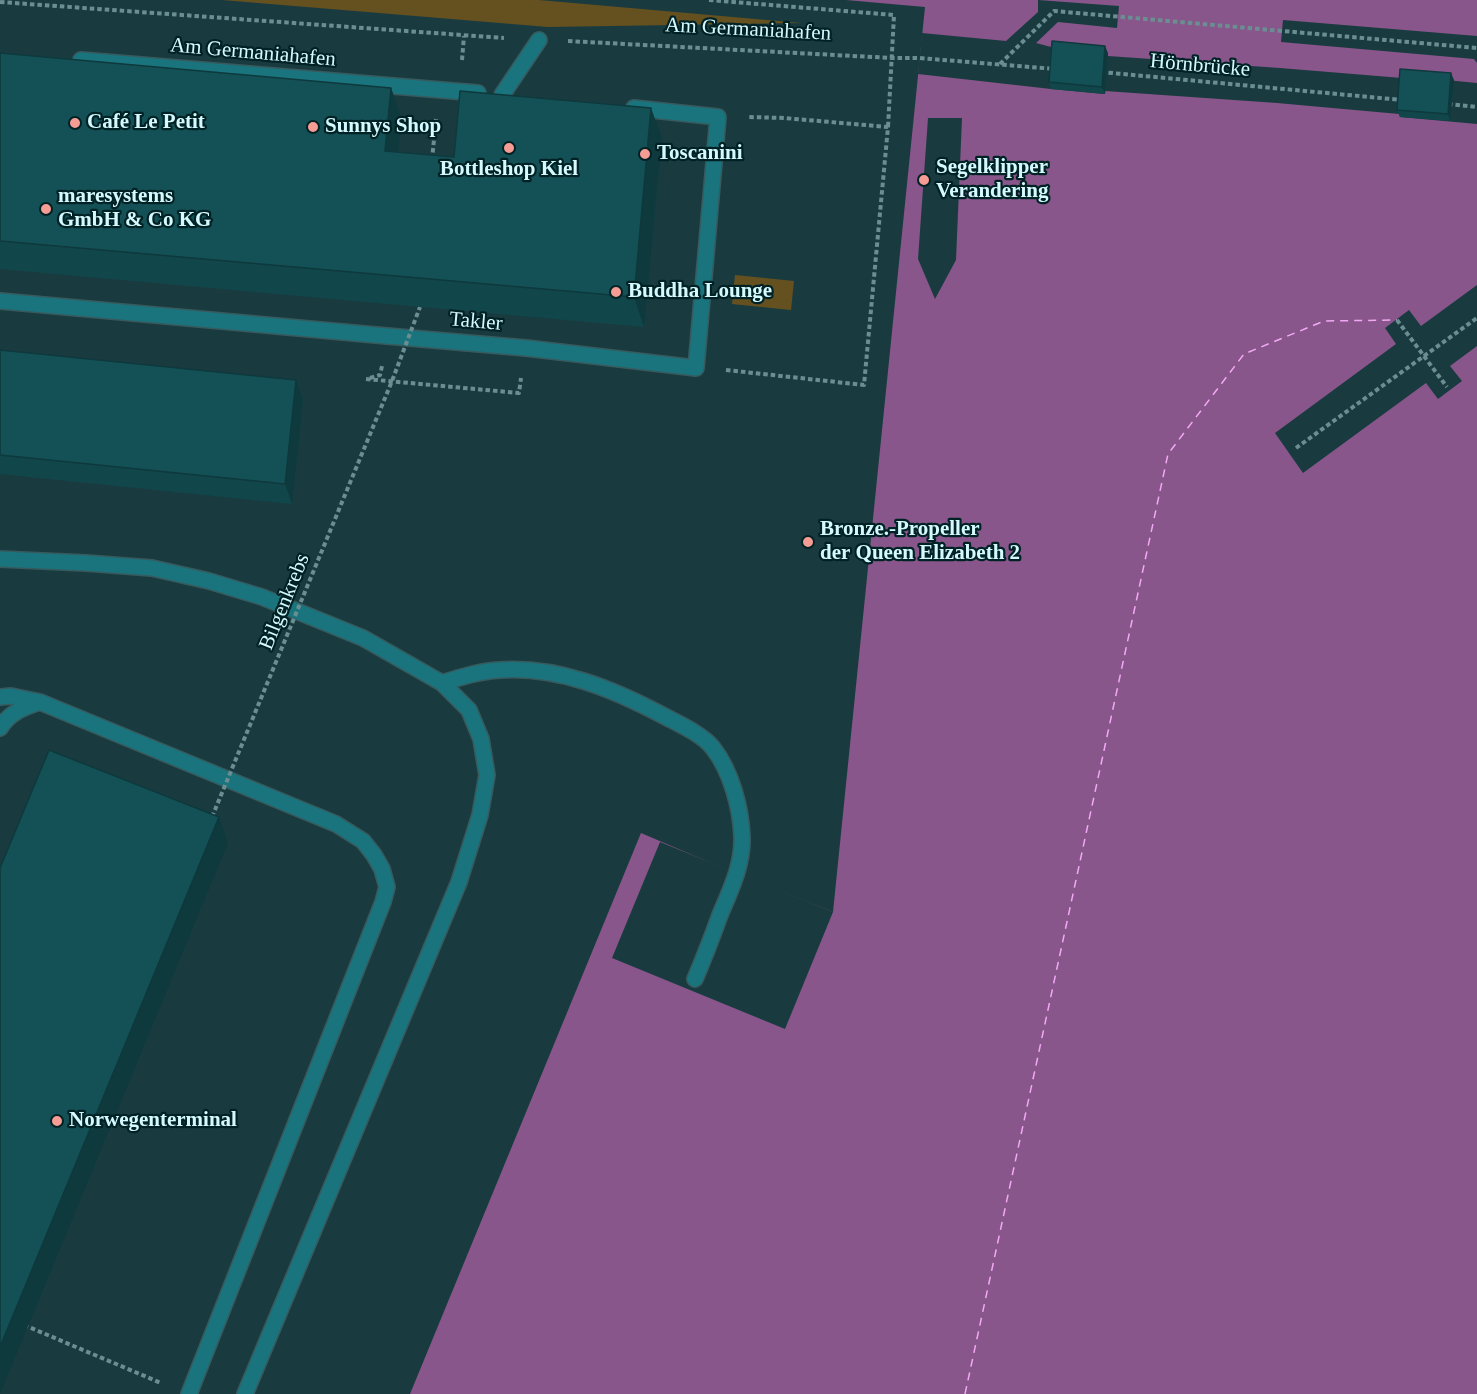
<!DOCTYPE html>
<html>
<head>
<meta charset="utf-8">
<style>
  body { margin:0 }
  canvas { display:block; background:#193b3f }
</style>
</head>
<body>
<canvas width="1477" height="1394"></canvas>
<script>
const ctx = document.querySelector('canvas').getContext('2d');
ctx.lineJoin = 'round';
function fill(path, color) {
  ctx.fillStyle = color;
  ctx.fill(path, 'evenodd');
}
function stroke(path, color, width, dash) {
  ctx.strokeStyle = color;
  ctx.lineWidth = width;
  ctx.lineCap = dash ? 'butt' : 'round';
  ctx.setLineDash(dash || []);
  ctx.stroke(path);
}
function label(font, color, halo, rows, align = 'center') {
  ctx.font = font + ' Georgia,serif';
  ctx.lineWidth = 4.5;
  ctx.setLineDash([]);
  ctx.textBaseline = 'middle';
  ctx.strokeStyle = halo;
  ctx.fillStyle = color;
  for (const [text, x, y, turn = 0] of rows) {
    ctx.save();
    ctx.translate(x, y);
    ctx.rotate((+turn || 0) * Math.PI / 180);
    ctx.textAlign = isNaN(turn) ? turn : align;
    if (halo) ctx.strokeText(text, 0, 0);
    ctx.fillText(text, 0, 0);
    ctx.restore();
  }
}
const green = new Path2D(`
  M 222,0 L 539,0 L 801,23 L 548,27 Z
  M 735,275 L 794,281 L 791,310 L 732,304 Z`);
const water = new Path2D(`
  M 846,0 L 1477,0 L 1477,1394 L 410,1394 L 641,833 L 737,874 L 833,912 L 925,7 Z`);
const pier = new Path2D(`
  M 1038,0 L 1119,6 L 1117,28 L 1058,22 L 1036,43 L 1055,48 L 1108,56 L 1280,68 L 1402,78 L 1404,76 L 1477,83 L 1477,124 L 1400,117 L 1399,114 L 1277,103 L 1105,91 L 1104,94 L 1051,89 L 918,74 L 922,33 L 1006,41 L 1038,12 Z
  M 1283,20 L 1477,36 L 1477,63 L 1474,59 L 1281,42 Z
  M 928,118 L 962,118 L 956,260 L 935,299 L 918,259 Z
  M 1477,285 L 1477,346 L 1450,366 L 1462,381 L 1438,399 L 1426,383 L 1303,473 L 1275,433 L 1396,344 L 1385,328 L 1409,310 L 1421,326 Z
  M 660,842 L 833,912 L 785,1029 L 612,958 Z`);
const ferry = new Path2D(`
  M 965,1394 L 1168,454 L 1244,354 L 1324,321 L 1397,320`);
const path = new Path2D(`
  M 709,0 L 894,15 L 888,127
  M 0,2 L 504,38
  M 568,41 L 892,58 L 919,58 L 1055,69
  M 462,60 L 464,36
  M 1000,64 L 1054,11 L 1477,48
  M 1101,72 L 1402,100
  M 1448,104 L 1477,107
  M 432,160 L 436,119
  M 1397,320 L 1447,387
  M 726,370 L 864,385 L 888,127 L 784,118 L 748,117
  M 370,378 L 380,375 L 382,366
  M 366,379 L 519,393 L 521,378
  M 1296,448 L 1477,318
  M 24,1325 L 161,1383`);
const lane = new Path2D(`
  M 0,301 L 387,336
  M 0,559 L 86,563 L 152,568 L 209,581 L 262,597 L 363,638 L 442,683 L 469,710 L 481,739 L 487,775 L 480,815 L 459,882 L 245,1394
  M 442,683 C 461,677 480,671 500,670 C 558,666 613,689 664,716 C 679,724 702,734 713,748 C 731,771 741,808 742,837 C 743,865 730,891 720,915 C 712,937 704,958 695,979
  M 0,697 L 11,696 L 40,702 L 336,824 L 363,841 L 374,855 L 382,869 L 387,887 L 383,902 L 189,1394
  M 0,728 C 9,713 24,707 40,702`);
const street = new Path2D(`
  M 81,60 L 478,93
  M 502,95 L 539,40
  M 387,336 L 526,348 L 696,368 L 718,117 L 634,108`);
const pathBridge = new Path2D(`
  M 212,817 L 392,381 L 420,307`);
const wall = new Path2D(`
  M 0,53 L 391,88 L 401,117 L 398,152 L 454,157 L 662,138 L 644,327 L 0,269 Z
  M 1108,53 L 1105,94 L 1051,89 L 1049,82 Z
  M 1454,80 L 1450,121 L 1400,117 L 1397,110 Z
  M 0,350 L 296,380 L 303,400 L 292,504 L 0,474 Z`);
const shadedWall = new Path2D(`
  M 1105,46 L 1108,53 L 1105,94 L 1102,87 Z
  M 1451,73 L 1454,80 L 1450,121 L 1448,114 Z
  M 391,88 L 401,117 L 396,180 L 385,151 Z
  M 651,108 L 662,138 L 644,327 L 634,297 Z
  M 296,380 L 303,400 L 292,504 L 285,484 Z
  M 219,817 L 228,843 L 0,1394 L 0,1347 Z`);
const building = new Path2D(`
  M 1052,41 L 1105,46 L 1102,87 L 1049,82 Z
  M 0,53 L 391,88 L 385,151 L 454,157 L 460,91 L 651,108 L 634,297 L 0,241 Z
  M 1400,69 L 1451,73 L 1448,114 L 1397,110 Z
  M 0,350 L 296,380 L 285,484 L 0,455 Z
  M 49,750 L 219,817 L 0,1347 L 0,868 Z`);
const markers = [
  [75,123,6,"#f59c94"],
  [313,127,6,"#f59c94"],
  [509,148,6,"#f59c94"],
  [645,154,6,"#f59c94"],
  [924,180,6,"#f59c94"],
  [46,209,6,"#f59c94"],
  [616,292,6,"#f59c94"],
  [808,542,6,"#f59c94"],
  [57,1121,6,"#f59c94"]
];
const streetNames = [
  ["Am Germaniahafen",748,30,3],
  ["Am Germaniahafen",253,53,5],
  ["Hörnbrücke",1200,66,5],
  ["Takler",476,322,5],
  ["Bilgenkrebs",285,602,-68]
];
const poiNames = [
  ["Café Le Petit",87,123],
  ["Sunnys Shop",325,127],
  ["Toscanini",657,154],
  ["Segelklipper",936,168],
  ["Verandering",936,192],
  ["Bottleshop Kiel",509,170,"center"],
  ["maresystems",58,197],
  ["GmbH & Co KG",58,221],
  ["Buddha Lounge",628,292],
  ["Bronze.-Propeller",820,530],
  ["der Queen Elizabeth 2",820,554],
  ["Norwegenterminal",69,1121]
];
fill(green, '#65501f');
fill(water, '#88568a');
fill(pier, '#193b3f');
stroke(ferry, '#f2a9f5', 1.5, [8, 6]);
stroke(lane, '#375a5e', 18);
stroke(street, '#375a5e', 18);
stroke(path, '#6a8e92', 4, [4.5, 3]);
stroke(lane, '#1a747d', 15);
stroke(street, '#1a747d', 15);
stroke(pathBridge, '#6a8e92', 4, [4.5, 3]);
fill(wall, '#11464b');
fill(shadedWall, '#0e393d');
fill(building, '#145157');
stroke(building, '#0e393d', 1.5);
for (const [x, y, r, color] of markers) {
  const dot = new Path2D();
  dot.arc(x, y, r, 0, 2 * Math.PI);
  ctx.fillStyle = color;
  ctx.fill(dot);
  stroke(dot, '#002225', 2);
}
label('21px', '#d4faff', '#002225', streetNames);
label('bold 21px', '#d4faff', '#002225', poiNames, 'left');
</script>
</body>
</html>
